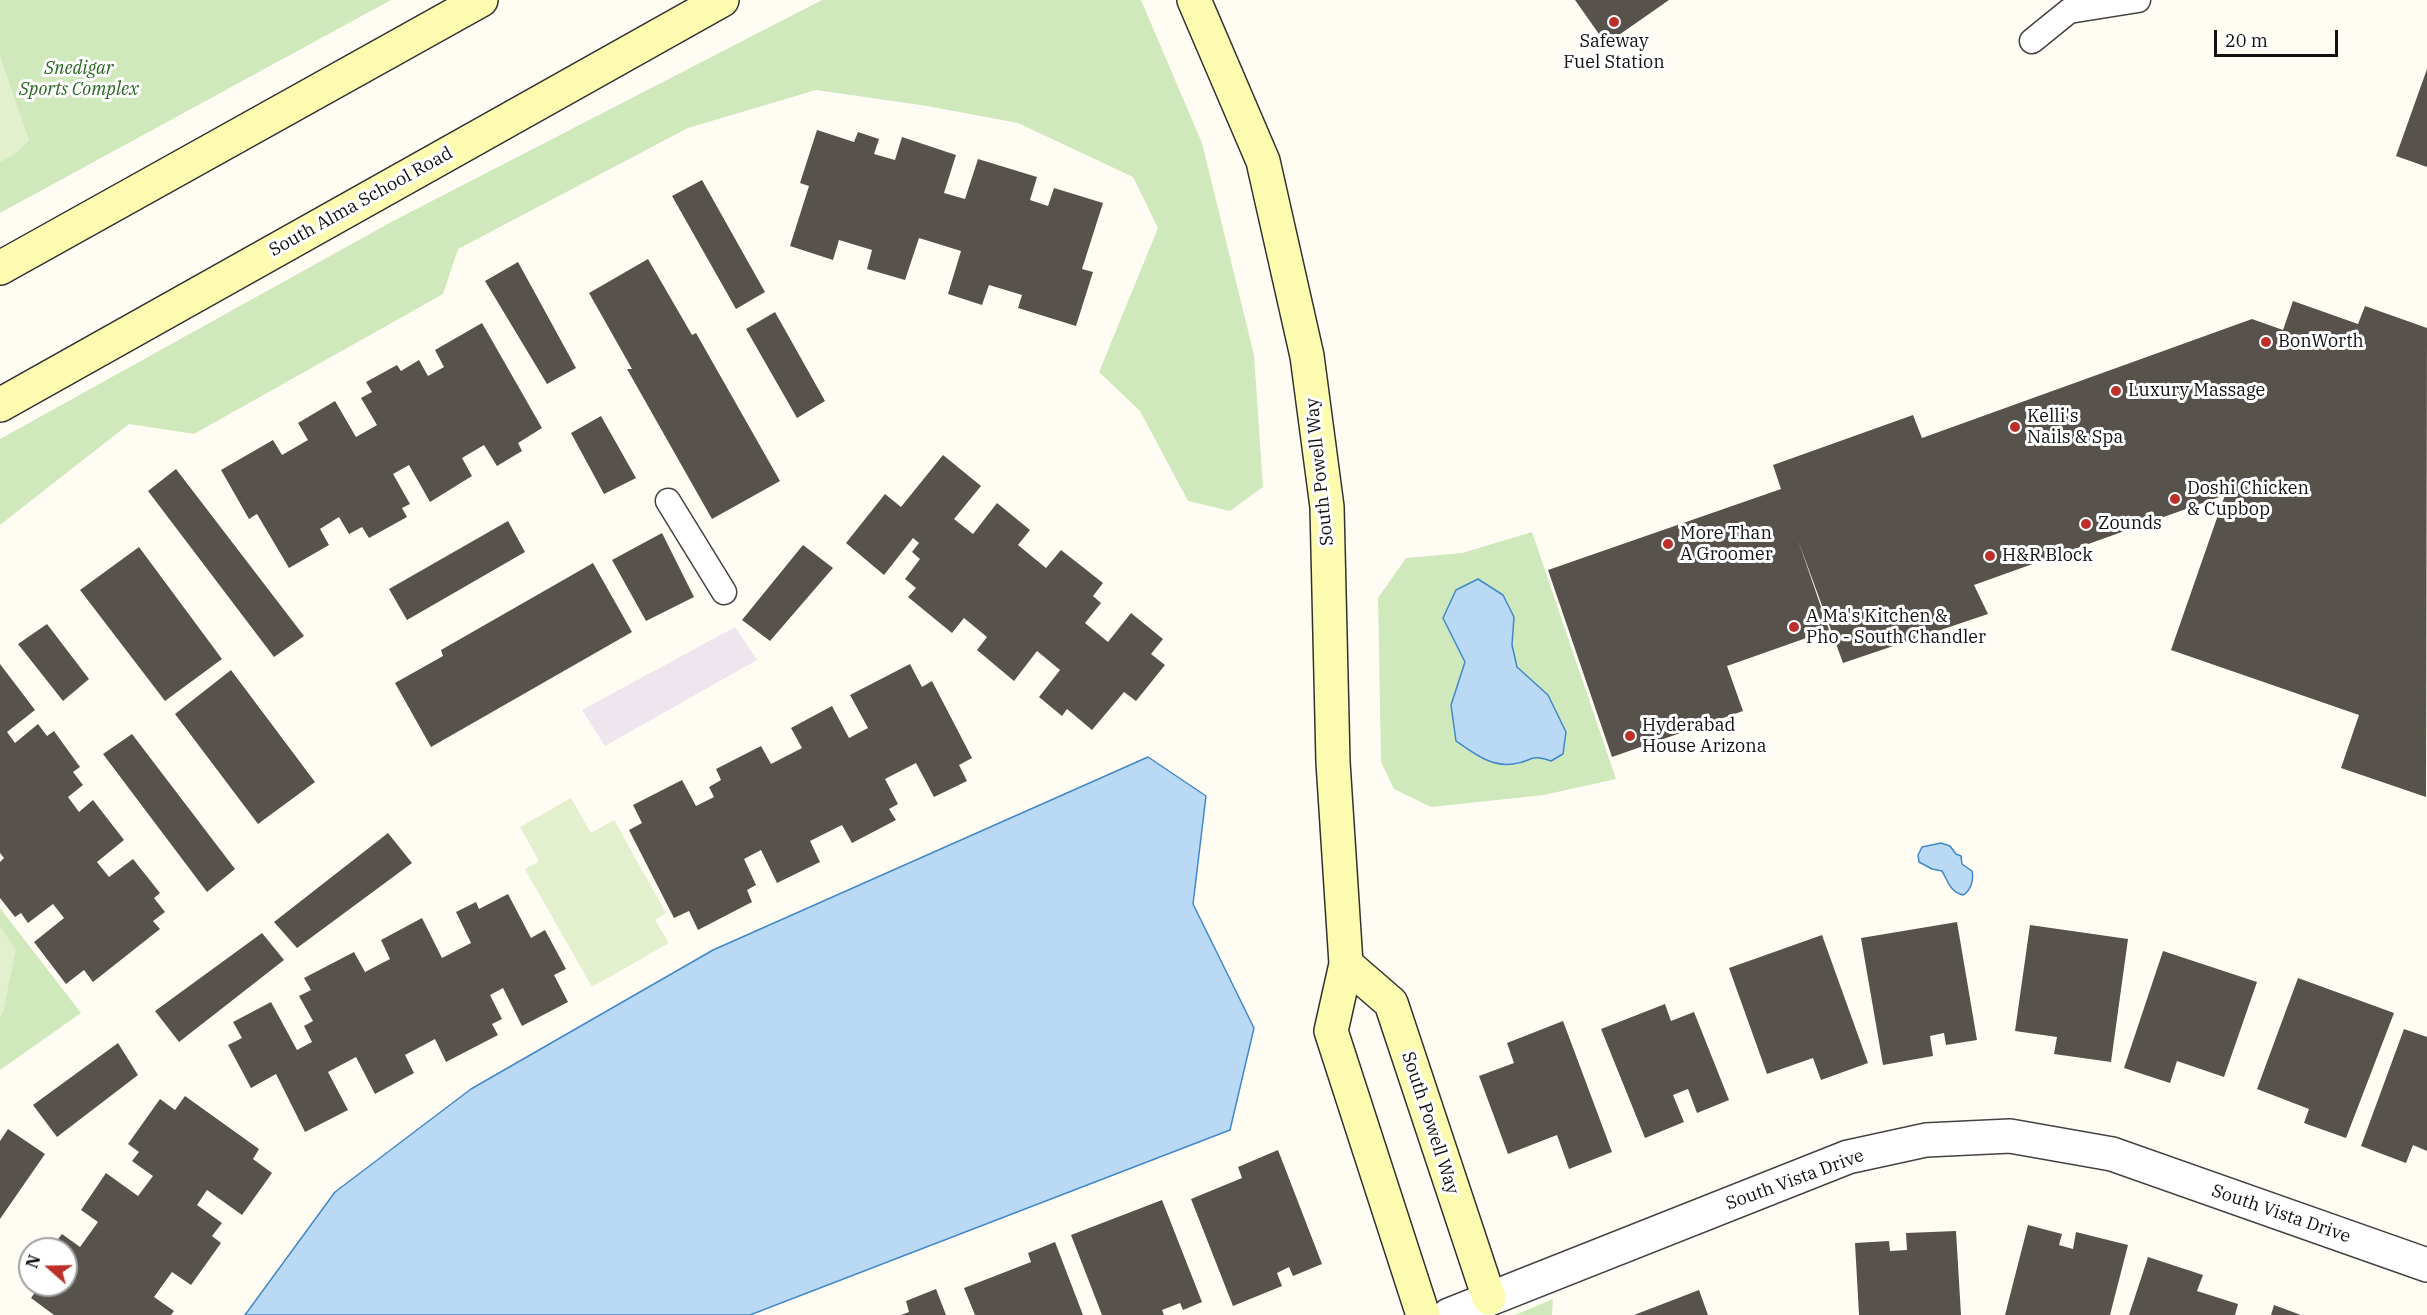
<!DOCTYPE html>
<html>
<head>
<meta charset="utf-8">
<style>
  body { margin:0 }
  #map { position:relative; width:2427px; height:1315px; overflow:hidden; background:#fffdf3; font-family:"IBM Plex Serif",serif }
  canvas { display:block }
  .north { position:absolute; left:18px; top:1237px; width:60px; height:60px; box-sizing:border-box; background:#fff; border:2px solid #9f9f9f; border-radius:50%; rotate:290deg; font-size:16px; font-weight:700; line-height:24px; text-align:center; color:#101010 }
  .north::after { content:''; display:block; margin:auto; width:21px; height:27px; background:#bd302a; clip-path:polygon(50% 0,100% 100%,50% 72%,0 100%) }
  .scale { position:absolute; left:2214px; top:30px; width:124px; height:27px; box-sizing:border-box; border:3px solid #101010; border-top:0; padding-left:8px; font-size:18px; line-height:21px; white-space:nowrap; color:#101010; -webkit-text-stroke:4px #fff; paint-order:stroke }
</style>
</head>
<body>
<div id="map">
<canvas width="2427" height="1315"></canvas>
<div class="north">N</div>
<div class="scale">20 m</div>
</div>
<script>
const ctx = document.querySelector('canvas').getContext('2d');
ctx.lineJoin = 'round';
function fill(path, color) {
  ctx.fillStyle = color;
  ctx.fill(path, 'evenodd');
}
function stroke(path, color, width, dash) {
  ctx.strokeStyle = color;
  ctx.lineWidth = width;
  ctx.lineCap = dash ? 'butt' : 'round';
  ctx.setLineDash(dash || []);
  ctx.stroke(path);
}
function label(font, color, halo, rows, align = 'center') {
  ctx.font = font + ' "IBM Plex Serif",serif';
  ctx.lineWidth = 6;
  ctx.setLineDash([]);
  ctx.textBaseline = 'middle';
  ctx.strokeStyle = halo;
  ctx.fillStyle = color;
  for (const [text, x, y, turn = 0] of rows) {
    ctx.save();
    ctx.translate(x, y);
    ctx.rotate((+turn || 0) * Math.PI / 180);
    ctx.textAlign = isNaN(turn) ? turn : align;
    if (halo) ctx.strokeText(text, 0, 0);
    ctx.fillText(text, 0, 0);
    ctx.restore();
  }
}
const industrial = new Path2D(`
  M 735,627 L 757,660 L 605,746 L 582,710 Z`);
const green = new Path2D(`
  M 0,0 L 391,0 L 0,213 Z
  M 822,0 L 1141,0 L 1202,143 L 1254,355 L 1263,487 L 1230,511 L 1188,501 L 1140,411 L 1099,372 L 1158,228 L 1133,177 L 1018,123 L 927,106 L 816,90 L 688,128 L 458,249 L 443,294 L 194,434 L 129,424 L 0,525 L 0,439 L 395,220 Z
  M 1532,532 L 1616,779 L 1544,795 L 1431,807 L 1394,789 L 1381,762 L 1378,598 L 1406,558 L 1462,553 Z
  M 0,908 L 81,1013 L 0,1070 Z
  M 1553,1299 L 1552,1315 L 1515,1315 Z`);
const pitch = new Path2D(`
  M 0,56 L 29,140 L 18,152 L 0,162 Z
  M 571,798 L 591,833 L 614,820 L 666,913 L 655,920 L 669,943 L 592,987 L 525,869 L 539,861 L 520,827 Z
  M 0,927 L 16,949 L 3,1013 L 0,1017 Z`);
const water = new Path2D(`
  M 1478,579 L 1503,595 L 1514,617 L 1512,645 L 1517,667 L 1548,695 L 1566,732 L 1563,754 L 1551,761 C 1528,753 1533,762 1513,764 C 1491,767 1473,753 1456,741 L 1451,705 L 1465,662 L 1443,618 L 1456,590 Z
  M 1148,757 L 1206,796 L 1193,904 L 1254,1028 L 1230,1130 L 750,1315 L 245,1315 L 335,1192 L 471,1089 L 713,950 Z
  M 1941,843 L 1950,846 L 1956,854 L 1961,856 L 1962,864 L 1972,871 C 1974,879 1971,891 1963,895 C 1950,892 1948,881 1942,871 L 1932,869 L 1919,862 L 1918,855 L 1922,847 Z`);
const building = new Path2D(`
  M 1575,0 L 1669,0 L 1606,44 Z
  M 2427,69 L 2427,167 L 2396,156 Z
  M 817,130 L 854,142 L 858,132 L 879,139 L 874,154 L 895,160 L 902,137 L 956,155 L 944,193 L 965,199 L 978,159 L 1037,177 L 1030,200 L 1048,206 L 1054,188 L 1103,203 L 1082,269 L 1093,272 L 1076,326 L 1018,308 L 1022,295 L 989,285 L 982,305 L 948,294 L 961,251 L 919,238 L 905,280 L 867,269 L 872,250 L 839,240 L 833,260 L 790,246 L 809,186 L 800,183 Z
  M 702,180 L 765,292 L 736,309 L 672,196 Z
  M 648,259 L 692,335 L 696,333 L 780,481 L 712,519 L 627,369 L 632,369 L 589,293 Z
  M 518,262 L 576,368 L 547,384 L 485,281 Z
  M 2293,301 L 2358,324 L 2365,306 L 2427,328 L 2426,797 L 2341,768 L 2359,715 L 2171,650 L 2225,495 L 1974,585 L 1988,614 L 1843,663 L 1798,540 L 1829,630 L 1727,666 L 1743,711 L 1612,757 L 1548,570 L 1781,489 L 1773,465 L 1913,415 L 1922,438 L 2252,319 L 2283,330 Z
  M 775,312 L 825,401 L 797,418 L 746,329 Z
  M 482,323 L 542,428 L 518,443 L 522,451 L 497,466 L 484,445 L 462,458 L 472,476 L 430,502 L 409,465 L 393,474 L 410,504 L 402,508 L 407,517 L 369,538 L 362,527 L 349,534 L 339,517 L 320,529 L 329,545 L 289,568 L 257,514 L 249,519 L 221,470 L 273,440 L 282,455 L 308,440 L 298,423 L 335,401 L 356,437 L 377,425 L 361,398 L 372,392 L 366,382 L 397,365 L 401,371 L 419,360 L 428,376 L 444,367 L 435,350 Z
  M 601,416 L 636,478 L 604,494 L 571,433 Z
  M 943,455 L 981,486 L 954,519 L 973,534 L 997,503 L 1030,530 L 1018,545 L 1046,568 L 1061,550 L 1103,583 L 1093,596 L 1101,603 L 1085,623 L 1108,642 L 1131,613 L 1163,639 L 1151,654 L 1165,665 L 1136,701 L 1124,692 L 1092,730 L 1067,709 L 1062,716 L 1039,697 L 1060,670 L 1037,651 L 1014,681 L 977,650 L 987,637 L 964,618 L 952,633 L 908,597 L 916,588 L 905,579 L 920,559 L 912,552 L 919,543 L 913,538 L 884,575 L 846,543 L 885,494 L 901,507 Z
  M 176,469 L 304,636 L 274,657 L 148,491 Z
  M 508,521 L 525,552 L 407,620 L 389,589 Z
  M 662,533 L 694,597 L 646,621 L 612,560 Z
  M 803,545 L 833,568 L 770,641 L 742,620 Z
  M 139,547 L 222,659 L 165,701 L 80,590 Z
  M 593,563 L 632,632 L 431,747 L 395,683 L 443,656 L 441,650 Z
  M 47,624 L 89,679 L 63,701 L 18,644 Z
  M 0,664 L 35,710 L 7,732 L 15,743 L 38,724 L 47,736 L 54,731 L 80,767 L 73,772 L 83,785 L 68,797 L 79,812 L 93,800 L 124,840 L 97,862 L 109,877 L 133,859 L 160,893 L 154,898 L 165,912 L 153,921 L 160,929 L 93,982 L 84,970 L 66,984 L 34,942 L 64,918 L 53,904 L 28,923 L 21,913 L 15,917 L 0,898 L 0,862 L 4,858 L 0,853 Z
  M 910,664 L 922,687 L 932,681 L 972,758 L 959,765 L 967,781 L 934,797 L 916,763 L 885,779 L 898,804 L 889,809 L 896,820 L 852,843 L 842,825 L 810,841 L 820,862 L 777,883 L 761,850 L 744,859 L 756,885 L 747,890 L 752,902 L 698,930 L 689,911 L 674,918 L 629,830 L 642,823 L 633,805 L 682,780 L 696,806 L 714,797 L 709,787 L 721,780 L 716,769 L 761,746 L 771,764 L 802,748 L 791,728 L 832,706 L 849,738 L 868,728 L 850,695 Z
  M 231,670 L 315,782 L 258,824 L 175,714 Z
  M 132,734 L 235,869 L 207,892 L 103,754 Z
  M 388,833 L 412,863 L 297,948 L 274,922 Z
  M 508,894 L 531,938 L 545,930 L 566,969 L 554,975 L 568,1002 L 522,1026 L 503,988 L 490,995 L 502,1019 L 492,1024 L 498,1035 L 446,1062 L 435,1039 L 405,1055 L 414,1073 L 375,1094 L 356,1057 L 328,1072 L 348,1110 L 305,1132 L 276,1074 L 251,1088 L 228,1045 L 242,1038 L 233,1022 L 271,1002 L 297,1050 L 312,1042 L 304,1026 L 313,1021 L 299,996 L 311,990 L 304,978 L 354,952 L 365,972 L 390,959 L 381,940 L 422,918 L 442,958 L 471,943 L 456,912 L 476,902 L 479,909 Z
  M 1957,922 L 1977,1040 L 1946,1045 L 1944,1033 L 1930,1036 L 1933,1056 L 1883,1065 L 1861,938 Z
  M 2030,925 L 2128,939 L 2111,1062 L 2054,1054 L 2057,1037 L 2015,1031 Z
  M 262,933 L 284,960 L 179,1042 L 155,1011 Z
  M 1822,935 L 1868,1063 L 1821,1080 L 1813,1058 L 1767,1074 L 1729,968 Z
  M 2163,951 L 2257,982 L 2224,1077 L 2177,1061 L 2170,1083 L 2124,1068 Z
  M 2298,978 L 2394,1013 L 2346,1138 L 2304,1123 L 2309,1109 L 2257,1089 Z
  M 1665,1004 L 1671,1021 L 1694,1012 L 1729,1100 L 1697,1113 L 1688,1089 L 1673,1095 L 1684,1122 L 1645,1138 L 1601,1029 Z
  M 1563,1021 L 1612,1152 L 1569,1169 L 1557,1135 L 1508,1154 L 1479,1076 L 1514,1063 L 1507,1043 Z
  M 2404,1029 L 2427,1037 L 2427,1151 L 2413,1145 L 2406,1163 L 2361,1146 Z
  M 118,1043 L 138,1075 L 57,1137 L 33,1105 Z
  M 185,1096 L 259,1149 L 253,1159 L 272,1173 L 242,1215 L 207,1190 L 197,1205 L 222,1223 L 212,1236 L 221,1243 L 191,1285 L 172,1272 L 154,1297 L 174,1311 L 171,1315 L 54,1315 L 31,1298 L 38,1288 L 34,1285 L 66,1285 L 66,1249 L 50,1249 L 62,1234 L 80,1247 L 98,1222 L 81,1210 L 106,1173 L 138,1196 L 153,1176 L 132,1161 L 139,1152 L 128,1144 L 160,1099 L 175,1110 Z
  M 8,1129 L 45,1154 L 0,1219 L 0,1141 Z
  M 1278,1150 L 1322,1264 L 1293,1276 L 1289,1267 L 1277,1273 L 1282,1286 L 1233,1306 L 1191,1199 L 1242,1178 L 1238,1167 Z
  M 1162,1200 L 1202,1302 L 1183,1310 L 1180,1303 L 1162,1310 L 1164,1315 L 1102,1315 L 1071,1235 Z
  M 2028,1225 L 2062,1234 L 2059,1245 L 2073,1249 L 2076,1232 L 2128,1245 L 2110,1315 L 2005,1315 Z
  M 1956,1231 L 1961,1315 L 1859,1315 L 1855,1243 L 1889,1241 L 1890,1251 L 1907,1250 L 1906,1233 Z
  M 1055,1242 L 1083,1315 L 975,1315 L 964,1288 L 1031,1262 L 1028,1253 Z
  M 2148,1257 L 2203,1275 L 2197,1291 L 2238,1304 L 2235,1315 L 2129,1315 Z
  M 936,1289 L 946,1315 L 901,1315 L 909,1312 L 906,1301 Z
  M 1699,1290 L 1708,1315 L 1634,1315 Z
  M 2274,1305 L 2301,1315 L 2271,1315 Z`);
const lane = new Path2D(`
  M 2032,41 L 2069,11 L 2138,0
  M 668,501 L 724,592`);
const street = new Path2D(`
  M 1449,1315 L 1848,1157 L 1926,1140 L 2010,1136 L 2112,1154 L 2427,1265`);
const secondary = new Path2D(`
  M 1194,0 L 1263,161 L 1307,356 L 1327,507 L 1333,762 L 1346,964 L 1331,1031 L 1423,1315
  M 0,268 L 481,0
  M 0,405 L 722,0
  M 1346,964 L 1391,1003 L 1489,1298`);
const markers = [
  [1614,22,6,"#bd302a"],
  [2266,342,6,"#bd302a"],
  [2116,391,6,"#bd302a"],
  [2015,427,6,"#bd302a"],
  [2175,499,6,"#bd302a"],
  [2086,524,6,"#bd302a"],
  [1668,544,6,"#bd302a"],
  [1990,556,6,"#bd302a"],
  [1794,627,6,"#bd302a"],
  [1630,736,6,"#bd302a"]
];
const poiNames = [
  ["Safeway",1614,42,"center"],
  ["Fuel Station",1614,63,"center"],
  ["BonWorth",2278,342],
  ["Luxury Massage",2128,391],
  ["Kelli's",2027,417],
  ["Nails & Spa",2027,438],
  ["Doshi Chicken",2187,489],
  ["& Cupbop",2187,510],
  ["Zounds",2098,524],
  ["More Than",1680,534],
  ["A Groomer",1680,555],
  ["H&R Block",2002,556],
  ["A Ma's Kitchen &",1806,617],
  ["Pho - South Chandler",1806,638],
  ["Hyderabad",1642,726],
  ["House Arizona",1642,747]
];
const parkNames = [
  ["Snedigar",79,69],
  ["Sports Complex",79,90]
];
const streetNames = [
  ["South Alma School Road",361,202,-29],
  ["South Powell Way",1320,472,-96],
  ["South Powell Way",1430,1123,72],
  ["South Vista Drive",1795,1180,-20],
  ["South Vista Drive",2281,1214,19]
];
fill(industrial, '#eee5ee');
fill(green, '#d0e9bc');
fill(pitch, '#e2f0ce');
fill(water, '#b9d9f5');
stroke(water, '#4188ca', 1.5);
fill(building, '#58524c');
stroke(lane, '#434343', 27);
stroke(street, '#434343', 36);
stroke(secondary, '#323232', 36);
stroke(lane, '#fff', 24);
stroke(street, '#fff', 33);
stroke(secondary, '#fdfbb0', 33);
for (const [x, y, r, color] of markers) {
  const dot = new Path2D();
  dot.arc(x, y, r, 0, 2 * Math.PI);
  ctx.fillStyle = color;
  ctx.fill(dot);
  stroke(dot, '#fff', 2);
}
label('18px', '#101010', '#fff', poiNames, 'left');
label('italic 18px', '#296721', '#fff', parkNames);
label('18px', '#101010', '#fff', streetNames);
</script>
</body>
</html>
